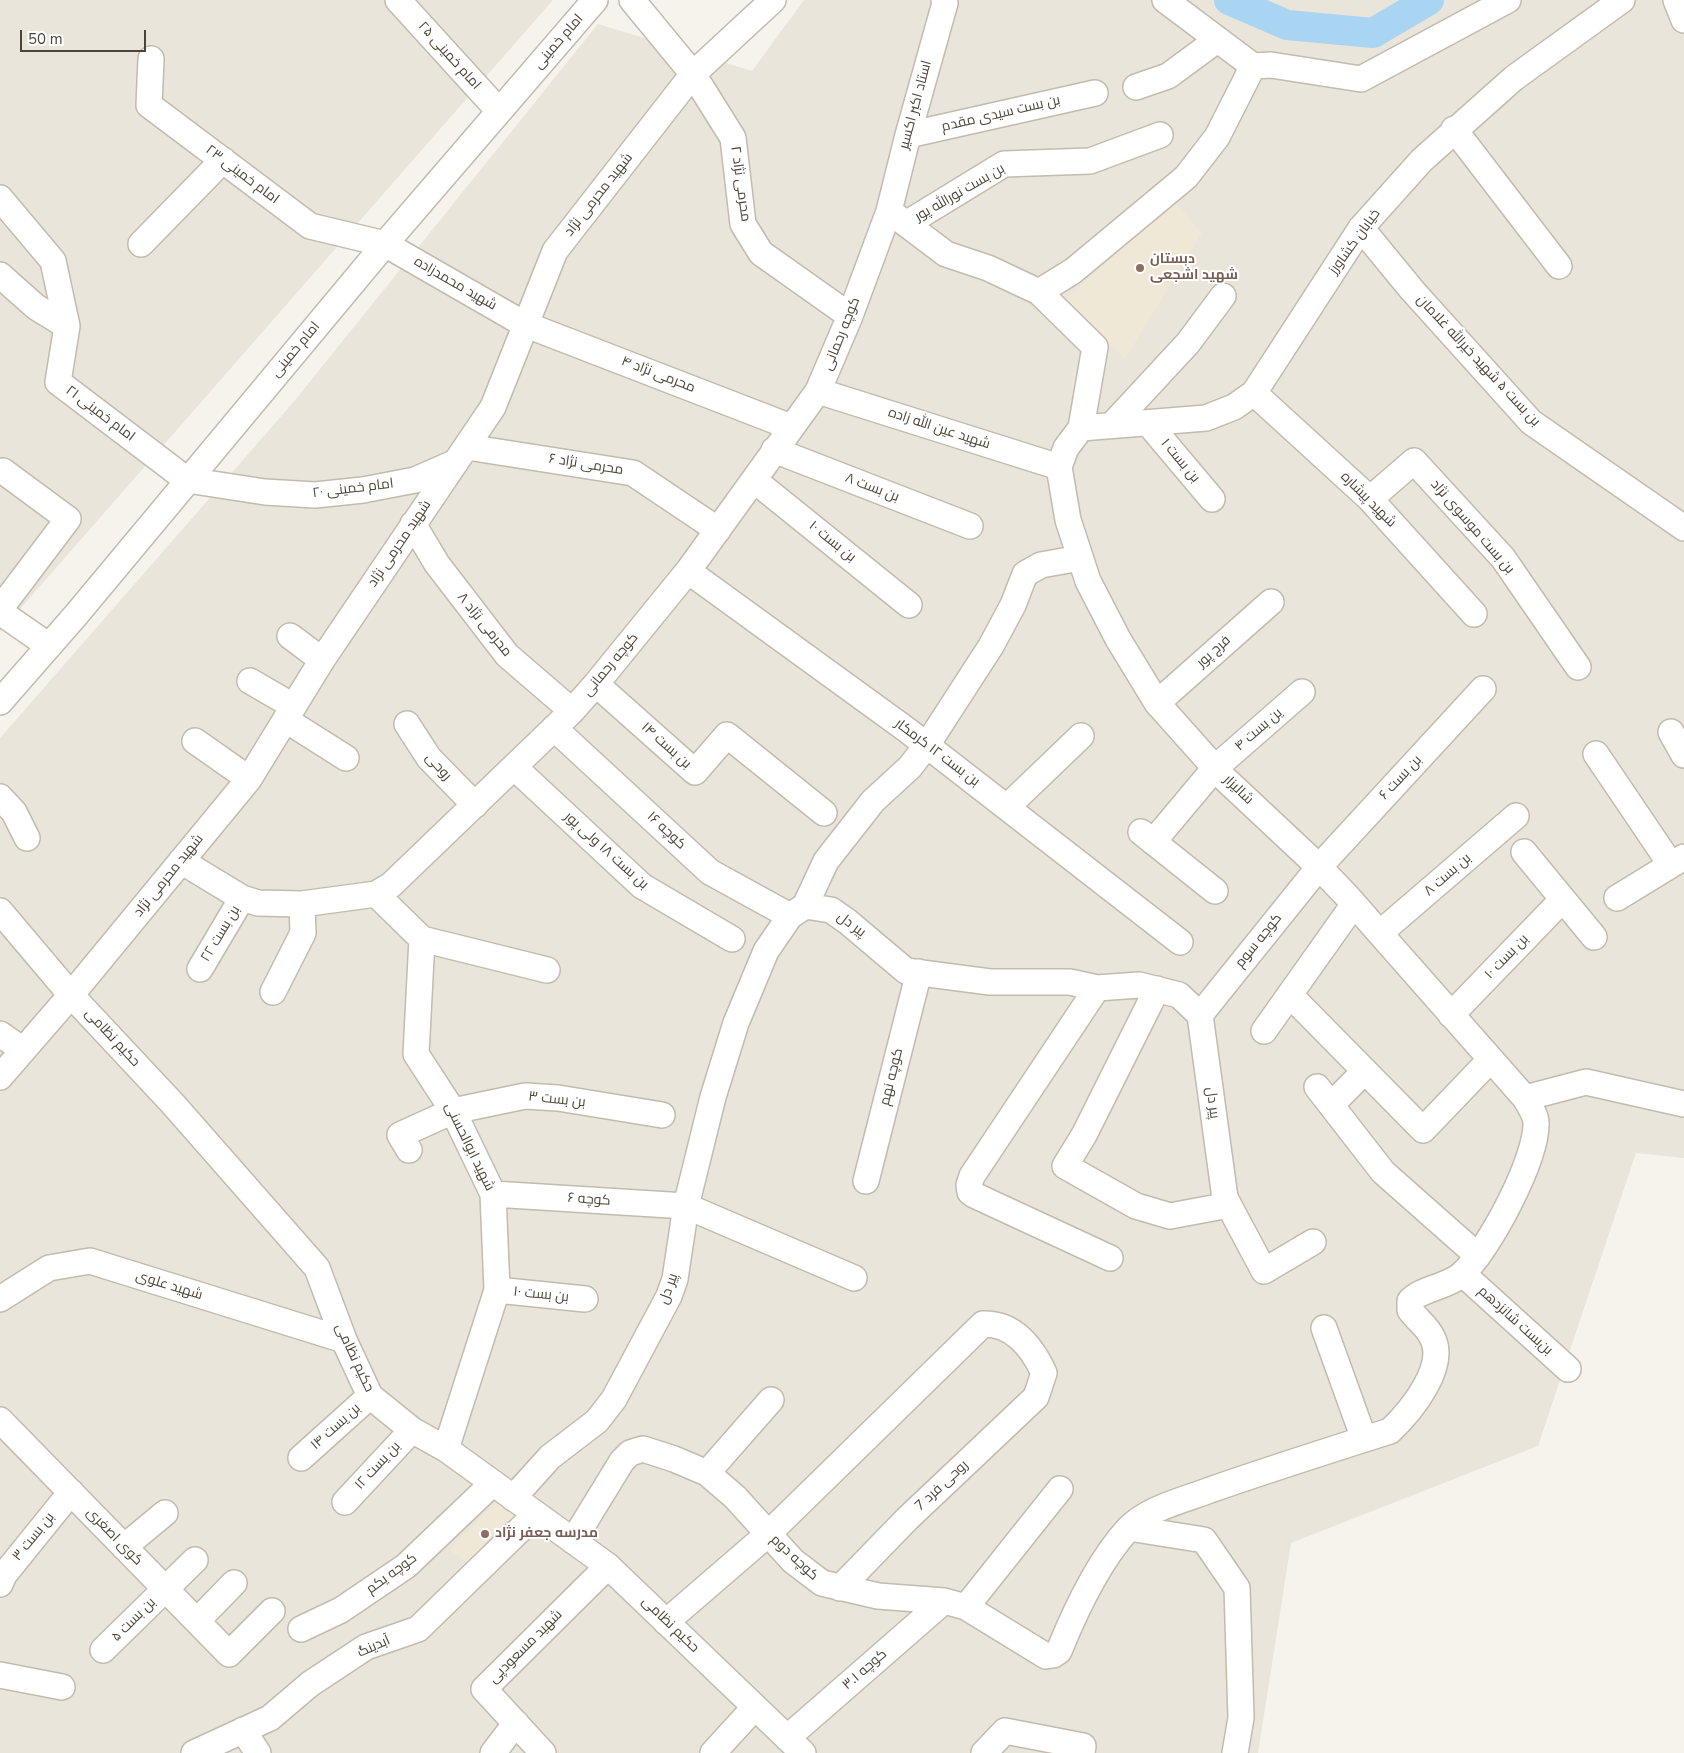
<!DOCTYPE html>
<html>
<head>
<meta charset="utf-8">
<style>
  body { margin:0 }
  #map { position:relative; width:1684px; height:1753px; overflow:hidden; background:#f6f3ec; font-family:"Nunito Sans",sans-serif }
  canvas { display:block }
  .scale { position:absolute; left:20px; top:30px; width:126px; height:22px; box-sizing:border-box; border:2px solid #4b4439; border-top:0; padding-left:6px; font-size:15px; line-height:18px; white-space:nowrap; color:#4b4439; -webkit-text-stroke:4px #fff; paint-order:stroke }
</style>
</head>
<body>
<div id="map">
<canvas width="1684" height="1753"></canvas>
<div class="scale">50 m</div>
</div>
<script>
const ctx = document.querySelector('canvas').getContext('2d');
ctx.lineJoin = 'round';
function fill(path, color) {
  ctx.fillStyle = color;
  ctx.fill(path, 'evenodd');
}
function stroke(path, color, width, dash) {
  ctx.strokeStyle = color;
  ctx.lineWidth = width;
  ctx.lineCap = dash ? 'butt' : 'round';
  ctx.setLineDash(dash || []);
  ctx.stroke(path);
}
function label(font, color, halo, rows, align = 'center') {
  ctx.font = font + ' "Nunito Sans",Cairo,sans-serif';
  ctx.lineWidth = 4;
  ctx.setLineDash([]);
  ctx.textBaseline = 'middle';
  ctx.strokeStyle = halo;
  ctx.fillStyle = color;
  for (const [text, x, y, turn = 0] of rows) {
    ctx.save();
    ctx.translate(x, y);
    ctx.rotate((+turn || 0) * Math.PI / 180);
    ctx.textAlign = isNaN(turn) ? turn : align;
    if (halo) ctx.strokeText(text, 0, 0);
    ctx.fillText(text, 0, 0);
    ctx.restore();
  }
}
const residential = new Path2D(`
  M 0,0 L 553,0 L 0,632 Z
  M 804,0 L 1684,0 L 1684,1158 L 1636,1153 L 1538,1446 L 1291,1543 L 1258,1753 L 0,1753 L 0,738 L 291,405 L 598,24 L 752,71 Z`);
const education = new Path2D(`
  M 1174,201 L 1202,233 L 1125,359 L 1061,303 Z
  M 499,1499 L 519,1518 L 475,1567 L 449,1550 Z`);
const river = new Path2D(`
  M 1229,0 L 1287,25 L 1373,33 L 1429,0`);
const minor = new Path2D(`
  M 398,0 L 499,111
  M 632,0 L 693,74 L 733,138 L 743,224 L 761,253 L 850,316
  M 1165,0 L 1253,66
  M 1676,0 L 1684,20
  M 151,59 L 149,105 L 310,226 L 385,244 L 524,324 L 791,427
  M 1136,87 L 1168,76 L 1217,40
  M 1454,129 L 1559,266
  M 908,135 L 1095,93
  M 0,198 L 53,261 L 67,326 L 58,382 L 187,480 L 265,492 L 315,495 L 363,490 L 415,480 L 456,462
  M 906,224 L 1004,164 L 1090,161 L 1160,135
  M 1361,228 L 1412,290 L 1531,422 L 1684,528
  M 141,244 L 223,160
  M 0,275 L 36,307 L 67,326
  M 1039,292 L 1073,271 L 1186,177 L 1217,137 L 1253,66 L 1271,65 L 1361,79 L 1508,0
  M 818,391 L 1059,467
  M 1254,393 L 1370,499 L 1474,614
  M 1148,423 L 1212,499
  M 1112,425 L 1188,343 L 1223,296
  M 1081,428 L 1206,418 L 1234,407 L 1254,393 L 1361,228 L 1422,160 L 1514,78 L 1622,0
  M 467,447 L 633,473 L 718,530
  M 774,450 L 970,526
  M 754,480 L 909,605
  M 1370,499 L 1414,461 L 1503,558 L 1578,667
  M 413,524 L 437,564 L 507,655 L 572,711
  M 688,571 L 907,730 L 1180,942
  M 0,609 L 68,519 L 3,471
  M 0,612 L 49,646
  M 290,636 L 322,660
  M 250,681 L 293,706
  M 596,684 L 695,772 L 727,735 L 824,813
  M 0,702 L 76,615 L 385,244 L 595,0
  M 1157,703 L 1271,602
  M 286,720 L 346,758
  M 407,724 L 429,758 L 475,805
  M 554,728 L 710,872 L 790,916
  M 1671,732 L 1684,755
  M 195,741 L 249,779
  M 1596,754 L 1671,865
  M 514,767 L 642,886 L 732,939
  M 0,797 L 14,812 L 27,838
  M 1007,807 L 1081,736
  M 1141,832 L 1215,891
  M 1153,842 L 1215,768 L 1302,692
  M 1524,852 L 1594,937
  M 181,861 L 242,898 L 258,903 L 302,904 L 376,894 L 391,885 L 572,711 L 596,684 L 688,571 L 818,391 L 850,316 L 889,211 L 908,135 L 945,3 L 944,0
  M 376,894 L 422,939 L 416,1054 L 453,1111 L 493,1194 L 497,1290 L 446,1449
  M 1617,898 L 1684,857
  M 805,906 L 826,861 L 873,801 L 910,767 L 927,745 L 991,646 L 1013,605 L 1025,574 L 1041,565 L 1080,558
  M 0,911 L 71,995 L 173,1104 L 317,1268 L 344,1340 L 370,1396 L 412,1430 L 446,1449 L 608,1566 L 803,1753
  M 1380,933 L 1516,816
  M 422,939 L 547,970
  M 200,969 L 242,898
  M 1097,988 L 972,1176 L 969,1185 L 970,1192 L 974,1195 L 1110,1258
  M 1157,989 L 1084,1135 L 1065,1166 L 1136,1206 L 1170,1216 L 1229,1205
  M 273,992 L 303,933 L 302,904
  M 1290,995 L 1423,1130 L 1490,1060
  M 1200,1015 L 1319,867 L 1483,689
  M 1451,1015 L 1563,899
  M 1264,1031 L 1354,904
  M 0,1034 L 23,1050
  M 0,1077 L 71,995 L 249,779 L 322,660 L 493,407 L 555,251 L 693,74 L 773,0
  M 1317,1087 L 1383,1172 L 1478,1256
  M 1525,1098 L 1586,1082 L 1684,1104
  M 1331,1105 L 1365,1071
  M 409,1150 L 400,1135 L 453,1111 L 525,1096 L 558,1098 L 662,1115
  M 866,1181 L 919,972
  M 493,1194 L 686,1206 L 854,1278
  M 1463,1274 L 1568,1369
  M 497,1290 L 585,1299
  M 0,1299 L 49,1268 L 90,1261 L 344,1340
  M 1324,1328 L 1364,1439
  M 0,1420 L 229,1654 L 272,1611
  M 301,1458 L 370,1396
  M 707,1473 L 771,1400
  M 513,1498 L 550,1457 L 597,1421 L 614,1399 L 669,1296 L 675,1279 L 686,1206 L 713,1097 L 736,1023 L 766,951 L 790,916 L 805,906 L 831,910 L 848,922 L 906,971 L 990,982 L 1070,982 L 1097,988 L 1139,985 L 1179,995 L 1200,1015 L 1225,1198 L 1264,1271 L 1313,1242
  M 345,1502 L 412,1430
  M 1129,1528 L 1204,1540 L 1237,1588 L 1241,1718 L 1235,1753
  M 573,1541 L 622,1461 L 630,1453 L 643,1449 L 674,1459 L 707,1473 L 735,1497 L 793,1561 L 822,1583 L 878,1596 L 944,1601 L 966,1607 L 1046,1656 L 1053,1655 L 1059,1651 C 1076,1609 1098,1562 1128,1529 C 1148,1508 1184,1500 1210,1490 C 1270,1469 1330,1450 1390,1431 C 1411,1411 1448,1366 1432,1337 C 1427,1326 1417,1320 1410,1310 L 1410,1301 C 1420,1289 1447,1287 1461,1275 C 1488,1252 1537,1159 1536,1123 C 1536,1115 1529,1105 1525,1098 L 1347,896 L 1319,867 L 1224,778 L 1157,703 L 1118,639 L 1088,581 L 1068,520 L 1059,467 L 1066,448 L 1081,428 L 1095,347 L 1039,292 L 988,268 L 946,254 L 889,211
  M 124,1547 L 165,1513
  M 0,1584 L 4,1575 L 71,1492
  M 966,1607 L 1060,1489
  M 197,1621 L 234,1583
  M 666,1622 L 768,1534 L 983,1324 C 1013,1323 1032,1347 1044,1373 L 1036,1397 L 907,1519 L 840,1588
  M 301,1629 L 341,1610 L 406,1566 L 493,1483
  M 103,1650 L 195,1560
  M 0,1675 L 62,1687
  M 243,1730 L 258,1753
  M 787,1738 L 944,1601
  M 194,1753 L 270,1718 L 310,1684 L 366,1647 L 418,1629 L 535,1515
  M 493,1753 L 516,1723
  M 543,1753 L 484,1689 L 608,1566
  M 713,1753 L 755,1707
  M 984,1753 L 1005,1731 L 1083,1746 L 1082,1753`);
const markers = [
  [1140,268,5,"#8d6e63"],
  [485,1534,5,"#8d6e63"]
];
const streetNames = [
  ["امام خمینی",559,42,-49],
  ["امام خمینی ۲۵",449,56,48],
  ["استاد اکبر اکسیر",916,105,-75],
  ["بن بست سیدی مقدم",1001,114,-13],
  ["امام خمینی ۲۳",242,175,37],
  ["محرمی نژاد ۲",740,184,82],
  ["بن بست نورالله پور",960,193,-30],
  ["شهید محرمی نژاد",599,195,-52],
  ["خیابان کشاورز",1355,242,-54],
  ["شهید محمدزاده",455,284,30],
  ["کوچه رحمانی",842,334,-68],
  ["امام خمینی",296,350,-50],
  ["بن بست ۵ شهید خیرالله غلامان",1478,361,47],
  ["محرمی نژاد ۴",658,375,21],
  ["امام خمینی ۲۱",100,414,37],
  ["شهید عین الله زاده",939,429,18],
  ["بن بست ۱",1180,461,50],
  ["محرمی نژاد ۶",586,465,9],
  ["بن بست ۸",872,488,21],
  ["امام خمینی ۲۰",353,489,-7],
  ["شهید پیشاره",1368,500,45],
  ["بن بست موسوی نژاد",1472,527,49],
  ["بن بست ۱۰",832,542,39],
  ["شهید محرمی نژاد",400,544,-56],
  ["محرمی نژاد ۸",484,625,51],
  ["فرج پور",1214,652,-42],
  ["کوچه رحمانی",611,665,-50],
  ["ین بست ۴",1259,730,-41],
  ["بن بست ۱۴",666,746,42],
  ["بن بست ۱۲ کرمکار",937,753,37],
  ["روحی",438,767,48],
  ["بن بست ۶",1401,778,-47],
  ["شالیزار",1238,790,44],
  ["کوچه ۱۶",666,831,43],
  ["بن بست ۱۸ ولی پور",606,851,42],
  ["بن بست ۸",1448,875,-41],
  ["شهید محرمی نژاد",169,876,-51],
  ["پیر دل",851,925,37],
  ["بن بست ۲۲",221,934,-59],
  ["کوچه سوم",1259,941,-51],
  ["بن بست ۱۰",1507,957,-46],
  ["حکیم نظامی",112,1038,47],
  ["کوچه نهم",892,1077,-76],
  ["بن بست ۳",557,1100,6],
  ["پیر دل",1212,1103,82],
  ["شهید ابوالحسنی",469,1147,64],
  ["کوچه ۶",589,1200,4],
  ["شهید علوی",169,1286,17],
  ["پیر دل",669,1289,-70],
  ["بن بست ۱۰",541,1295,6],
  ["بن‌بست شانزدهم",1515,1321,42],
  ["حکیم نظامی",354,1358,65],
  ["بن یست ۱۴",336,1427,-42],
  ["بن یست ۱۲",378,1466,-47],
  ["روحی فرد 7",942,1486,-43],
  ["بن بست ۳",34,1537,-51],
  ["کوی اصغری",114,1537,46],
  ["کوچه دوم",794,1558,43],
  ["کوچه یکم",392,1574,-36],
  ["بن بست ۵",134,1620,-45],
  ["حکیم نظامی",670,1625,44],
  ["آبدینگ",374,1647,-24],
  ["شهید مسعودپی",526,1647,-45],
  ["کوچه ۳.۱",865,1670,-41]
];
const educationNames = [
  ["دبستان",1150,260],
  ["شهید اشجعی",1150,276],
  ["مدرسه جعفر نژاد",495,1534]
];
fill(residential, '#eae5da');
fill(education, '#efe8d6');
stroke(river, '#a9d4f2', 30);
stroke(minor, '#c2bbae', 28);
stroke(minor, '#fff', 25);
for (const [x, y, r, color] of markers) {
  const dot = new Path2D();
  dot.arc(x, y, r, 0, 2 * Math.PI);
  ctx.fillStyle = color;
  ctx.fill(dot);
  stroke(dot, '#fff', 2);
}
label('14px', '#4b4439', '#fff', streetNames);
label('bold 14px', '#785e54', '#fff', educationNames, 'left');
</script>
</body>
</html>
